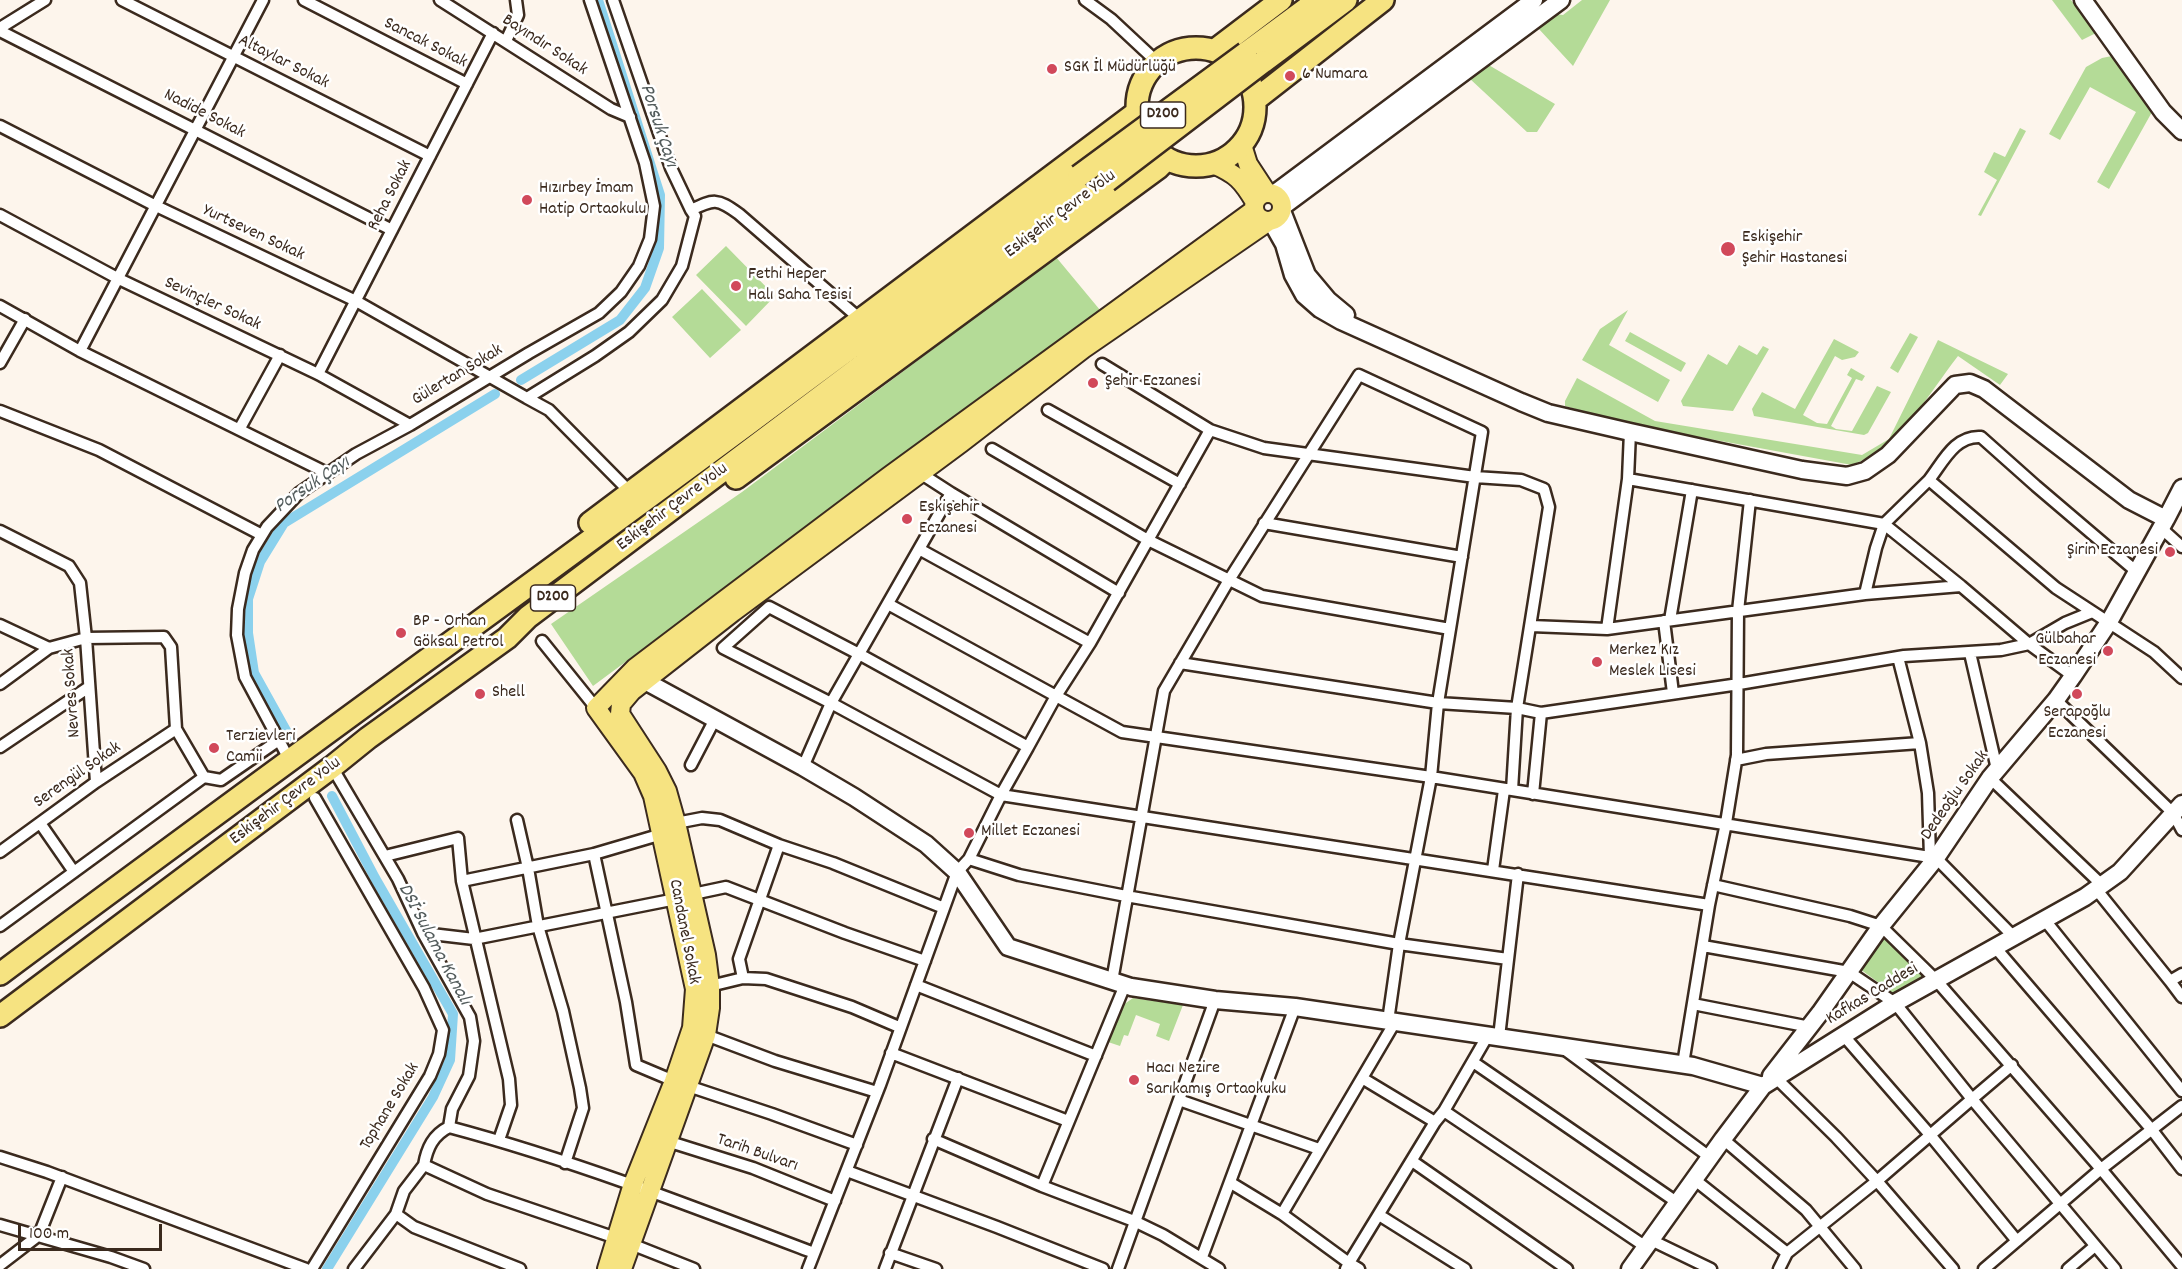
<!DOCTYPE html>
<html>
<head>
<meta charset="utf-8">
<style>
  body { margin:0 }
  #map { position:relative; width:2182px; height:1269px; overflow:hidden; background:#fdf5ec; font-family:Dekko,sans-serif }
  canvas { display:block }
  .scale { position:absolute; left:18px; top:1224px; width:144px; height:27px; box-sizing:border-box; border:3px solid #3b2a1e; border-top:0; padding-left:8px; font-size:18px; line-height:21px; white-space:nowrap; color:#3b2a1e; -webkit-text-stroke:4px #fff; paint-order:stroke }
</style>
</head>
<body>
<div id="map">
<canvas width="2182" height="1269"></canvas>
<div class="scale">100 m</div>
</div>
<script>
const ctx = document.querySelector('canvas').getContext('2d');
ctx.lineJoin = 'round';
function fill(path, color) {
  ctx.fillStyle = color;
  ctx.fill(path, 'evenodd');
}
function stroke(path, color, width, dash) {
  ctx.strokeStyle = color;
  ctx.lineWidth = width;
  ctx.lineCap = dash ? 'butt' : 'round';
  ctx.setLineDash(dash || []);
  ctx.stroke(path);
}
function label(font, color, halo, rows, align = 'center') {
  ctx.font = font + ' Dekko,sans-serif';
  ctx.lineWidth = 5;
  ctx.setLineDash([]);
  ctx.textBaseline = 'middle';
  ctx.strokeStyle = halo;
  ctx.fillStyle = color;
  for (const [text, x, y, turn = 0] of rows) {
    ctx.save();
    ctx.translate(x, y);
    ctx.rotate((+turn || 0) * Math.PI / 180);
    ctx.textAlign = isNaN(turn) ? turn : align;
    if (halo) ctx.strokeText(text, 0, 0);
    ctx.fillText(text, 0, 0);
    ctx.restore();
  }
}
const green = new Path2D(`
  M 1582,0 L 1610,0 L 1573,66 L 1538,28 L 1555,14 L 1563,15 Z
  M 2052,0 L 2071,0 L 2096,33 L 2082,40 Z
  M 2112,56 L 2152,112 L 2109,189 L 2097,182 L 2136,112 L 2090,87 L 2060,140 L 2049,134 L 2086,67 L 2102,58 Z
  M 1487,64 L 1555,104 L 1537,132 L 1527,132 L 1469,78 Z
  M 2020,128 L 2026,131 L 1981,216 L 1978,215 L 1997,180 L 1984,172 L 1994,152 L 2005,157 Z
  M 726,246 L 775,296 L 746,326 L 696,275 Z
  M 1056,257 L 1100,310 L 593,686 L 551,624 L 742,492 Z
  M 702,289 L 741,330 L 710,358 L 672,317 Z
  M 1628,310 L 1609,345 L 1670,380 L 1658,402 L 1582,360 L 1600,329 Z
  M 1630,332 L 1686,363 L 1681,372 L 1625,341 Z
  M 1910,333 L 1918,337 L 1898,373 L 1890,368 Z
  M 1834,339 L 1859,352 L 1855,357 L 1842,360 L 1835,356 L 1803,415 L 1817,423 L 1827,424 L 1852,378 L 1847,375 L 1851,368 L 1865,376 L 1862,381 L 1856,379 L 1831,426 L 1836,429 L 1852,431 L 1877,386 L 1891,392 L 1868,433 L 1864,435 L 1754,416 L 1752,409 L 1762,392 L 1795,409 Z
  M 1938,340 L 2008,374 L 2000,385 L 1958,356 C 1927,396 1901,445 1852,465 L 1628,424 L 1565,406 L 1565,401 L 1577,378 L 1655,421 L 1862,455 L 1889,439 Z
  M 1739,345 L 1757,355 L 1763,346 L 1769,349 L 1733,411 L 1683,406 L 1681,401 L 1708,354 L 1727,365 Z
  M 1884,938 L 1923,977 L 1894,994 L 1860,969 Z
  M 1133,998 L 1183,1005 L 1169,1041 L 1156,1036 L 1160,1024 L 1136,1015 L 1128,1036 L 1124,1035 L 1120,1046 L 1108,1042 L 1123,1005 Z`);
const canal = new Path2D(`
  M 521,380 L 620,320 L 645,288 L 659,248 L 660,195 L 598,0
  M 289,736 L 254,673 L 248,633 L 248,599 L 260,562 L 284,523 L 495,394
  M 327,1269 L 433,1097 L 450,1060 L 453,1014 L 375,878 L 332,796`);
const street = new Path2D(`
  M 122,0 L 430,156
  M 304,0 L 467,84
  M 440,0 L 611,109 L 630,117
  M 1085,0 L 1111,19 L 1156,61
  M 0,28 L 45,0
  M 0,31 L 392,230
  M 506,41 L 518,15 L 516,0
  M 0,126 L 154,205 L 356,301 L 527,398 L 595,356 L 629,332 L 662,300 L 682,266 L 695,216 L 691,210 L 671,168 L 613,0
  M 691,210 C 714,199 717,198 739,214 L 860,319
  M 0,215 L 119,279 L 318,374 L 410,425
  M 0,306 L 80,351 L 327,473
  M 80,351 L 263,0
  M 0,363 L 25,319
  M 1102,364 L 1210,430 L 1264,448 L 1475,477 L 1521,480 L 1544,489 L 1549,507 L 1517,708 L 1438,703 L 1180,663
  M 318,374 L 493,33
  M 527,398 L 549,410 L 630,492
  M 1048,410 L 1180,484
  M 0,411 L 99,450 L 262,535
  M 240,428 L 280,355
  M 992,449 L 1148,540 L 1262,596 L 1450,629
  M 920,473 L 951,493 L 1119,593
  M 1628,479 L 1630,432
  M 1929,480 C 1943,462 1955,435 1981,437 L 2036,486 L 2137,572
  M 1264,523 L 1462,557
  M 2161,528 L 2182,547
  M 0,531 L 69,566 L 80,583 L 86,638 L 49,648 L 0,625
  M 919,549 L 951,493
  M 1865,594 L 1876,548 L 1884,524 L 1961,586 L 2029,644 L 2065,623 L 2092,612
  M 888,604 L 1056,696 L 1028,747
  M 769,607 L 859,654 L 1028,747 L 1001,795 L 831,703 L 723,648 Z
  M 1670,620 L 1692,490
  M 1664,621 L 1673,693
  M 1531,626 L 1607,629 L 1628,479 L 1884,524 L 1929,480 L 2056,588 L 2154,652 L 2182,678
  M 1607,629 L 1865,594 L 1961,586
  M 542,641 L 596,708 L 600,709
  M 1090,643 L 1210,430
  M 1970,653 L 1997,769
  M 1898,657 L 1920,743
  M 0,684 L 49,648
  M 2056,700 L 2173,813 L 2182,830
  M 0,747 L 89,687
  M 289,759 L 245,677 L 237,635 L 238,609 L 245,573 L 253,550 L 267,527 L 299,493 L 356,454 L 410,425 L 529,353 L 599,313 L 621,292 L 639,266 L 650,239 L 654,206 L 645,163 L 590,0
  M 1736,760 L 1766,754 L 1920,743 L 1928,793 L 1930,857
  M 691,765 L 715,719
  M 332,767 L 398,879 L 423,933 L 474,939 L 676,899
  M 803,767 L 831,703 L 919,549 L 1090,643 L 1056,696 L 1122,732 L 1431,777 L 1936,858 L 2013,936
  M 1990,778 L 2102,885
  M 96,782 L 86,638 L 164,637 L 171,647 L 176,729 L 204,777
  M 1512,790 L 1517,708 L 1541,713 L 1739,684 L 1904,656 L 2001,650 L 2029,644 L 2073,676
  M 1533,794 L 1541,713
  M 517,820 L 528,868 L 538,926 L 563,1011 L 580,1088 L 583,1108 L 565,1163
  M 40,823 L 74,872
  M 676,823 L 702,818 L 720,820 L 779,845 L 833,863 L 944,908
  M 0,852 L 96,782 L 176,729
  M 594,854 L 662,834
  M 385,856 L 458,838 L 462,881 L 509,1079 L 511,1105 L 499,1140
  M 969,859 L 1019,875 L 1126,896 L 1399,944 L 1508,959
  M 1493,870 L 1504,790
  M 462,881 L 594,854 L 626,1002 L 636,1065 L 674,1081
  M 1713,885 L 1850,916 L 1881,926 L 1936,980 L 2101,1169 L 2182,1266
  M 2096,889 L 2170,981 L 2182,974
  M 693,894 L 726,887 L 845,933 L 925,961
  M 2044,919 L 2182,1091
  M 0,926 L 204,777 L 221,780 L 279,740
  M 423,933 L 470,1017 L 474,1041 L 469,1076 L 452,1109 L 449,1127 C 433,1135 427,1148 424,1165
  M 1703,946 L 1849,972 L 1895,1003 L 1972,1099 L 2012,1065
  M 1994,946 L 2152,1130 L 2182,1169
  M 743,978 L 739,959 L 779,845
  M 1112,981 L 1164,691 L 1229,580 L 1359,375 L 1482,432 L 1438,703 L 1431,777 L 1399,944 L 1388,1021
  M 2170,981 L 2182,997
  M 916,985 L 1096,1056
  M 710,986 L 743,978 L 766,979 L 852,1007 L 899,1027
  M 1693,1004 L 1810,1027
  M 706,1035 L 775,1061 L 877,1092
  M 1844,1036 L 1931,1136 L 2017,1241
  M 1499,1037 L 1518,874
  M 1564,1049 L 1711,1158
  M 891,1053 L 1068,1121
  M 1473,1062 L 1678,1203
  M 1683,1064 L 1709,905
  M 1362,1078 L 1435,1122
  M 1776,1078 L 1836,1137 L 1877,1181 L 1972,1099 L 2115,1269
  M 688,1086 L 772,1114 L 857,1145
  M 1179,1100 L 1319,1149
  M 1444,1111 L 1646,1247
  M 449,1127 C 573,1160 694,1207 814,1253
  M 933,1139 L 1042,1186 L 1134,1221 L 1163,1235 L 1219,1269
  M 1723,1139 L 1806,1210 L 1855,1269
  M 667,1141 L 753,1168 L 835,1201
  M 0,1157 L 47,1172 L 306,1269
  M 1412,1161 L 1567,1269
  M 847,1171 L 997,1227 L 1103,1269
  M 1695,1180 L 1787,1253 L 1779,1269
  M 1231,1183 L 1282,1214 L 1349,1263 L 1346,1269
  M 1042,1186 L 1125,985
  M 1282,1214 L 1395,1022
  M 1379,1215 L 1465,1269
  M 0,1225 L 111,1257 L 144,1269
  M 1651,1240 L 1711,1269
  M 631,1244 L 694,1269
  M 890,1253 L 936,1269
  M 1787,1253 L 1877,1181 L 1953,1269
  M 1202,1257 L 1295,1007
  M 0,1265 L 39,1235 L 62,1177
  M 312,1269 L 430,1076 L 439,1054 L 443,1030 L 424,988 L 315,798
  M 354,1269 L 396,1214
  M 520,1269 L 414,1227 L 396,1214 L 404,1191 L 424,1165 L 487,1194 L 616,1238
  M 808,1269 L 880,1085 L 957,872 L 969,859 L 1001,795 L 1709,905 L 1726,823 L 1737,755 L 1738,611 L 1750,500
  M 885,1269 L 958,1078
  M 1118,1269 L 1215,1000
  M 1359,1269 L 1349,1263 L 1435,1122 L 1444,1111 L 1488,1035
  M 1984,1269 L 2101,1169 L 2182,1106
  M 2068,1269 L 2095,1246`);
const secondary = new Path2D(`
  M 2083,0 L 2163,112 L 2182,131
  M 1274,194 L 1534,0
  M 1282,207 L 1561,0
  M 1282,211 L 1307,275 L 1328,300 L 1346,315
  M 1271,221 L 1284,244 L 1293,275 L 1304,295 L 1320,309 L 1341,321 L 1521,402 L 1548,413 L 1630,432 L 1802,470 L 1847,476 L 1865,471 L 1888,455 L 1955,385 L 1970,383 L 1984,389 L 2129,500 L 2166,519 L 2182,488
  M 645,681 L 803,767 L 854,797 L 926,844 L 957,872 L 1008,947 L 1131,987 L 1215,1000 L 1295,1007 L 1693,1066 L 1763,1086
  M 1771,1076 L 1820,1013 L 1881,926 L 1936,858 L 1990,778 L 2056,700 L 2073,676 L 2109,622 L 2166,519
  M 1630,1269 L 1723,1139 L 1763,1086 L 1895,1003 L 2085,897 L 2120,872 L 2182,804`);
const primary = new Path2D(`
  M 1242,145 L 1248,164 L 1267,193
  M 1213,164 C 1236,174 1242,180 1255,202
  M1254 207a14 14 0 1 1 28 0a14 14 0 1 1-28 0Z
  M 607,1269 L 633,1184 L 674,1081 L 692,1028 L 695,989 L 653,796 L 643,773 L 596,708 L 635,668 L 726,599 L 888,477 L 1254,210
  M 622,1269 L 706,1035 L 710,1008 L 710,986 L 706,955 L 676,823 L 667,791 L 657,771 L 620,714 L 621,704 L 632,691 L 733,612 L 961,443 L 1083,349 L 1269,221`);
const highway = new Path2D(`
  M1137 107a59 59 0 1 1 118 0a59 59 0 1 1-118 0Z
  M 1215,50 L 1281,0
  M 1246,53 L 1318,0
  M 1263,62 L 1346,0
  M 1255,100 L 1383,0
  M 736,478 L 1158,168 L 1167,159
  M 590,523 L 1136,113
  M 0,974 C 359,707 723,447 1079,176
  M 0,1016 L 332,767 L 368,738 L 507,638 L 528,617 L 1107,181`);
const highwayBridge = new Path2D(`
  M 1079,176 L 1246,53
  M 1107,181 L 1263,62`);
const markers = [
  [1052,69,6,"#d1495b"],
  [1290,76,6,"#d1495b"],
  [527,200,6,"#d1495b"],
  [1728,249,8,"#d1495b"],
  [736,286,6,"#d1495b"],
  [1093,383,6,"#d1495b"],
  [907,519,6,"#d1495b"],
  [2170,552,6,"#d1495b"],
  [401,633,6,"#d1495b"],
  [2108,651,6,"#d1495b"],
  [1597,662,6,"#d1495b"],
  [480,694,6,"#d1495b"],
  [2077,694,6,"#d1495b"],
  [214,748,6,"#d1495b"],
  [969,833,6,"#d1495b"],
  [1134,1080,6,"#d1495b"]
];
const shields = [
  [1163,115,45],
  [553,598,45]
];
const shieldNames = [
  ["D200",1163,115],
  ["D200",553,598]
];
const streetNames = [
  ["Sancak Sokak",425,44,27],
  ["Bayındır Sokak",544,46,33],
  ["Altaylar Sokak",283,63,27],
  ["Nadide Sokak",204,115,27],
  ["Reha Sokak",391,196,-63],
  ["Eskişehir Çevre Yolu",1061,215,-37],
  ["Yurtseven Sokak",253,234,25],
  ["Sevinçler Sokak",212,305,25],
  ["Gülertan Sokak",458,376,-31],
  ["Eskişehir Çevre Yolu",673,508,-37],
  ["Nevres Sokak",73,693,-94],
  ["Serengül Sokak",78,776,-35],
  ["Dedeoğlu Sokak",1956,796,-55],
  ["Eskişehir Çevre Yolu",286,802,-37],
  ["Candanel Sokak",683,932,79],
  ["Kafkas Caddesi",1873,995,-31],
  ["Tophane Sokak",391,1107,-59],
  ["Tarih Bulvarı",757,1154,19]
];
const poiNames = [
  ["SGK İl Müdürlüğü",1064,69],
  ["6 Numara",1302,76],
  ["Hızırbey İmam",539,190],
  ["Hatip Ortaokulu",539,211],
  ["Eskişehir",1742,239],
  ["Şehir Hastanesi",1742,260],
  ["Fethi Heper",748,276],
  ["Halı Saha Tesisi",748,297],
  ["Şehir Eczanesi",1105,383],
  ["Eskişehir",919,509],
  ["Eczanesi",919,530],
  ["Şirin Eczanesi",2158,552,"right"],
  ["BP - Orhan",413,623],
  ["Göksal Petrol",413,644],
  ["Gülbahar",2096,641,"right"],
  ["Eczanesi",2096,662,"right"],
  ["Merkez Kız",1609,652],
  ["Meslek Lisesi",1609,673],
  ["Shell",492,694],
  ["Serapoğlu",2077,714,"center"],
  ["Eczanesi",2077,735,"center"],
  ["Terzievleri",226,738],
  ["Camii",226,759],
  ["Millet Eczanesi",981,833],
  ["Hacı Nezire",1146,1070],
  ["Sarıkamış Ortaokuku",1146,1091]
];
const waterNames = [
  ["Porsuk Çayı",657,126,72],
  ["Porsuk Çayı",313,486,-34],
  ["DSİ Sulama Kanalı",433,945,62]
];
fill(green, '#b4db97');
stroke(canal, '#8bd1ed', 10);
stroke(street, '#3b2a1e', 15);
stroke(secondary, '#3b2a1e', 21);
stroke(primary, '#3b2a1e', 22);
stroke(highway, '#3b2a1e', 26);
stroke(street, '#fff', 10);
stroke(secondary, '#fff', 16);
stroke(primary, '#f6e381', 18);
stroke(highway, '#f6e381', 21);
stroke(highwayBridge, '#3b2a1e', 26, []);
stroke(highwayBridge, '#f6e381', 21);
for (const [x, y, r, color] of markers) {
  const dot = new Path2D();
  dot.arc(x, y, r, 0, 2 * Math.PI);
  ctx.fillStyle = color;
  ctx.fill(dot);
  stroke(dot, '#fff', 2);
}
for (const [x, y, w] of shields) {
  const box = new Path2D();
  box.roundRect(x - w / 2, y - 13, w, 26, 4.5);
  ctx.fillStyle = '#fff';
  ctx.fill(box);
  stroke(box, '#3b2a1e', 1.5);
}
label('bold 16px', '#3b2a1e', null, shieldNames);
label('18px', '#3b2a1e', '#fff', streetNames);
label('18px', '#3b2a1e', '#fff', poiNames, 'left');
label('italic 20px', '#535c5c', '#fff', waterNames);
</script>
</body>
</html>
